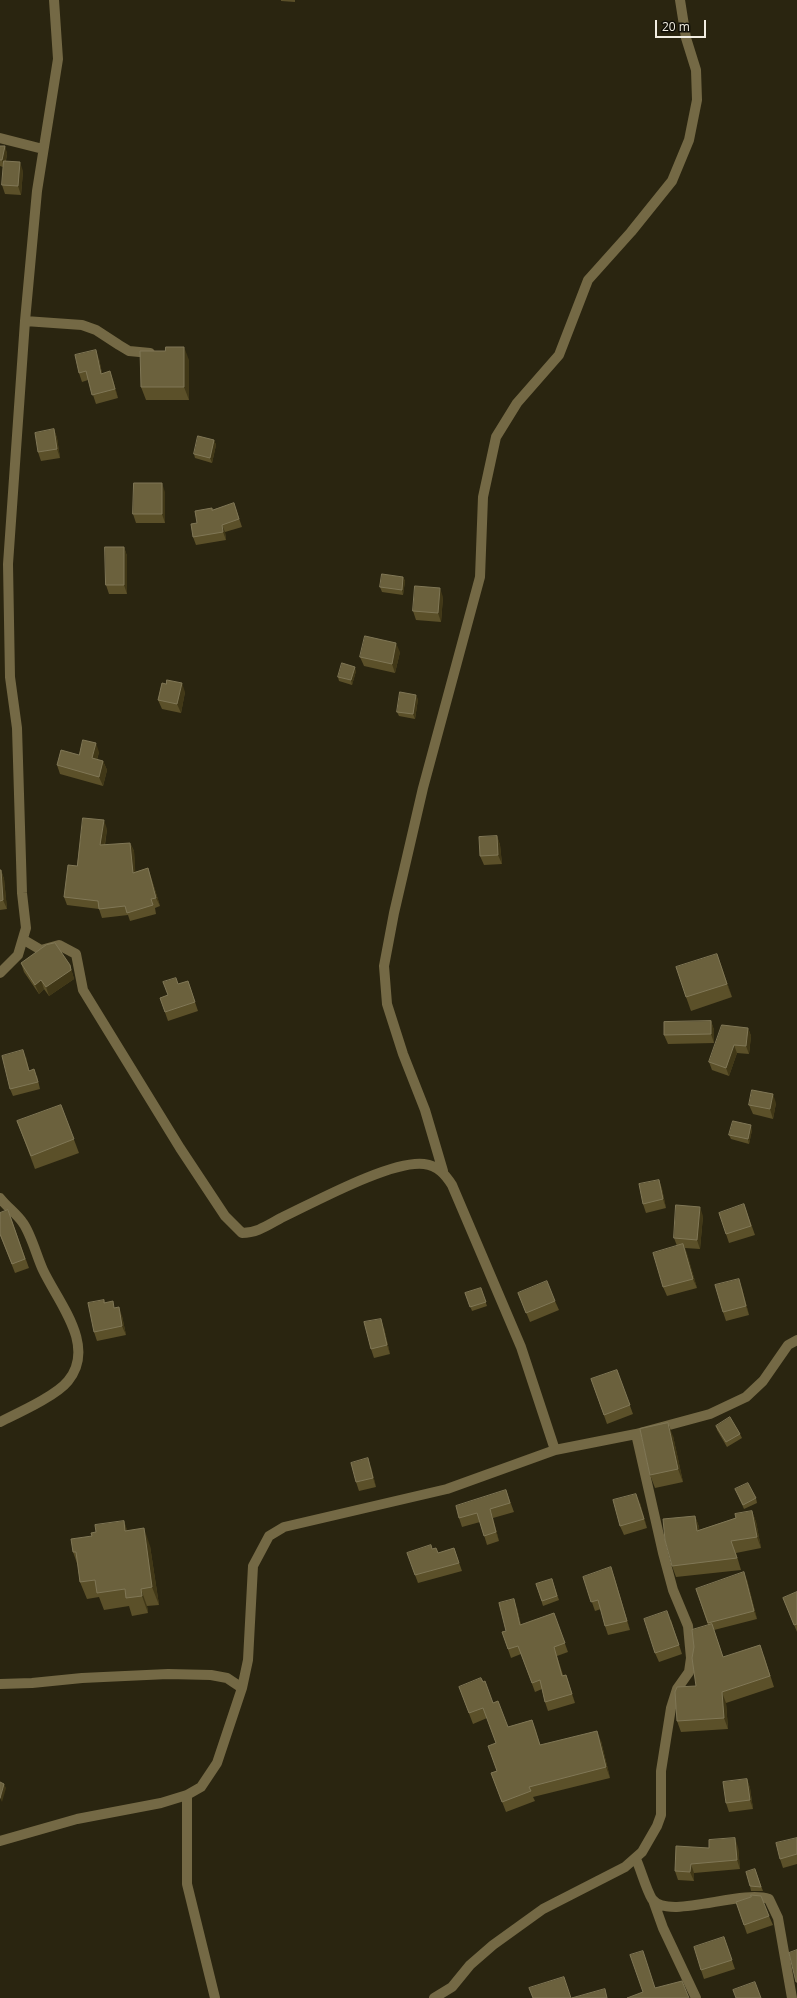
<!DOCTYPE html>
<html>
<head>
<meta charset="utf-8">
<style>
	body { margin:0 }
	#map { position:relative; width:797px; height:1998px; overflow:hidden; background:#2a2510; font-family:"Open Sans",sans-serif }
	canvas { display:block }
	.scale { position:absolute; left:655px; top:20px; width:51px; height:18px; box-sizing:border-box; border:2px solid #f1ede1; border-top:0; padding-left:5px; font-size:12px; line-height:14px; white-space:nowrap; color:#f1ede1; -webkit-text-stroke:3px #100e06; paint-order:stroke }
</style>
</head>
<body>
<div id="map">
<canvas width="797" height="1998"></canvas>
<div class="scale">20 m</div>
</div>
<script>
const c = document.querySelector('canvas').getContext('2d');
c.lineJoin = 'round';
function strokePath(path, color, width, dash) { c.strokeStyle = color; c.lineWidth = width; c.lineCap = dash ? 'butt' : 'round'; c.setLineDash(dash || []); c.stroke(path); }
function paint(path, color) { c.fillStyle = color; c.fill(path, 'evenodd'); }
strokePath(new Path2D(`
	M0,138L43,149
	M25,321L82,325L96,330L119,345L129,351L150,353
	M24,940L41,950L59,945L76,954L83,990L180,1148L225,1216L242,1233C257,1233 268,1225 281,1218C313,1203 391,1160 424,1164C438,1166 445,1174 452,1185L521,1347L555,1450
	M0,973L18,955L26,928L22,893L17,728L10,677L8,564L25,321L37,191L58,59L54,0
	M443,1171L425,1110L403,1054L387,1004L384,966L394,913L423,788L480,577L483,497L496,437L517,403L559,355L588,280L631,232L672,181L689,140L697,100L696,70L686,38L680,0
	M0,1198C7,1207 17,1214 23,1223C31,1234 37,1257 43,1270C58,1302 97,1346 68,1381C56,1396 18,1413 0,1422
	M0,1684L32,1683L82,1678L168,1674L211,1675L227,1678L242,1688
	M187,1795V1884L215,1998
	M0,1841L77,1819L161,1803L187,1795L201,1787L217,1763L242,1688L248,1660L253,1566L269,1536L284,1527L447,1489L555,1450L636,1434L710,1414L746,1397L763,1381L788,1345L797,1340
	M636,1859C641,1870 646,1889 652,1899C668,1921 741,1889 769,1899L778,1918L792,1998
	M653,1900L663,1928L696,1998
	M434,1998L452,1987L470,1965L493,1945L543,1909L625,1867L642,1852L657,1826L661,1815V1771L671,1708L677,1689L689,1672L691,1658L688,1626L673,1590L663,1553L636,1434`), '#746945', 10);
paint(new Path2D(`
	M281,0H295V2L281,1Z
	M0,146H5L7,154L6,161L23,171L21,195L5,194L2,185L3,167L0,166Z
	M99,359L102,373L113,380L118,398L96,404L88,380L82,382L79,373Z
	M189,360V400H146L141,387Z
	M54,429L57,438L60,458L41,461L38,452Z
	M214,440L216,445L212,463L195,458L194,454Z
	M165,492V523H136L133,514Z
	M234,503L242,527L225,532L226,540L196,545L193,537L197,523L212,508L213,510Z
	M124,547L127,556V594H109L106,585Z
	M403,577L405,581L403,595L382,592L380,587Z
	M443,597L441,622L416,620L413,611Z
	M400,652L395,673L364,666L360,657Z
	M356,671L352,685L339,681L338,677Z
	M166,684L185,692L181,713L162,709L158,700Z
	M418,699L415,719L399,716L397,712Z
	M99,752L97,760L103,761L107,770L103,786L60,774L57,765L79,755Z
	M107,829L105,845L130,843L134,851L135,872L148,868L151,877L160,906L155,908L156,914L130,921L128,915L102,918L99,909L67,905L64,897L77,866Z
	M497,836L500,845L502,864L484,865L480,856Z
	M0,870H1L4,879L7,909L0,910Z
	M717,954L732,997L691,1011L686,997Z
	M21,963L70,965L74,979L49,996L44,989L39,994L24,972Z
	M188,981L198,1011L168,1021L160,998L168,995L179,984Z
	M711,1021L714,1030V1043L668,1044L664,1035Z
	M748,1028L751,1036L749,1054L737,1053L729,1076L712,1070L709,1062Z
	M26,1057L29,1070L37,1076L40,1089L13,1096L10,1089Z
	M776,1103L773,1119L753,1114L749,1105Z
	M61,1105L79,1153L35,1169L17,1121Z
	M752,1130L749,1144L731,1139L729,1135Z
	M659,1180L662,1189L666,1208L646,1213L643,1204Z
	M744,1204L755,1235L729,1243L726,1234Z
	M8,1210L29,1268L15,1273L0,1235V1213Z
	M703,1216L700,1249L685,1248L697,1288L667,1296L663,1287L677,1246L674,1238Z
	M481,1288L487,1306L472,1311L465,1293Z
	M742,1288L749,1315L726,1321L723,1312Z
	M518,1293L555,1301L559,1310L530,1322Z
	M104,1300L105,1303L115,1308L122,1316L126,1335L97,1341L94,1332Z
	M384,1328L390,1354L374,1358L371,1349Z
	M617,1370L633,1414L607,1424L591,1379Z
	M716,1426L740,1434L742,1438L727,1447L717,1430Z
	M673,1436L683,1482L655,1488L650,1475Z
	M371,1467L376,1487L359,1491L356,1482Z
	M735,1489L756,1498L757,1503L744,1509Z
	M506,1490L514,1512L493,1518L499,1541L487,1545L480,1522L462,1527L459,1518Z
	M640,1503L647,1528L624,1535L620,1526Z
	M752,1511L756,1522L761,1548L736,1553L741,1570L676,1577L672,1566L695,1516L699,1527V1530L736,1518Z
	M124,1521L127,1531L150,1546L159,1605L147,1606L148,1613L132,1616L129,1606L104,1610L99,1597L87,1599L80,1582L78,1566L73,1552L96,1532Z
	M454,1548L462,1571L418,1583L415,1575L433,1549L438,1553Z
	M614,1576L630,1630L608,1635L605,1626L601,1609L595,1611L583,1577Z
	M552,1579L559,1600L543,1606L536,1584Z
	M747,1580L757,1619L714,1630L723,1657L764,1656L774,1687L726,1703L728,1729L681,1732L677,1721L696,1686L708,1625L696,1589Z
	M797,1592V1632L783,1598Z
	M517,1608L521,1625L554,1613L568,1652L557,1656L563,1675H566L575,1703L548,1711L545,1702L542,1689L535,1692L521,1654L511,1658L502,1632L506,1631Z
	M671,1620L682,1654L659,1662L655,1653Z
	M483,1682L493,1703L508,1727L532,1720L540,1745L601,1741L610,1778L533,1797L535,1801L506,1812L491,1773L497,1771L496,1743L487,1718L473,1724L459,1687Z
	M747,1779L750,1788L753,1809L729,1812L726,1803Z
	M797,1838V1864L783,1868L780,1859Z
	M738,1847L740,1869L694,1873V1881L678,1880L675,1871L709,1848Z
	M755,1869L763,1891H751L750,1886Z
	M736,1902L769,1916L773,1925L747,1934Z
	M724,1937L735,1969L704,1979L701,1970Z`), '#5b5029');
paint(new Path2D(`
	M5,146L7,154L4,167L2,160Z
	M20,162L23,171L21,195L18,186Z
	M184,347L189,360V400L184,387Z
	M96,350L99,359L104,383L101,374Z
	M110,371L113,380L118,398L115,389Z
	M54,429L57,438L60,458L57,449Z
	M214,440L216,445L212,463L210,458Z
	M162,483L165,492V523L162,514Z
	M222,525L225,532L226,540L223,532Z
	M124,547L127,556V594L124,585Z
	M403,577L405,581L403,595L402,590Z
	M440,588L443,597L441,622L438,613Z
	M396,643L400,652L395,673L392,664Z
	M355,667L356,671L352,685L351,680Z
	M182,683L185,692L181,713L177,704Z
	M416,695L418,699L415,719L413,714Z
	M96,743L99,752L95,767L92,758Z
	M103,761L107,770L103,786L99,777Z
	M104,820L107,829L103,854L100,845Z
	M497,836L500,845L502,864L498,855Z
	M130,843L134,851L136,881L133,873Z
	M148,868L151,877L160,906L156,898Z
	M1,870L4,879L7,909L3,900Z
	M717,954L722,967L732,997L727,984Z
	M70,965L74,979L49,996L46,987Z
	M41,980L44,989L39,994L35,985Z
	M711,1021L714,1030V1043L711,1034Z
	M748,1028L751,1036L749,1054L746,1046Z
	M734,1045L737,1053L729,1076L726,1068Z
	M23,1050L26,1057L31,1078Z
	M773,1094L776,1103L773,1119L770,1109Z
	M751,1125L752,1130L749,1144L748,1139Z
	M659,1180L662,1189L666,1208L663,1199Z
	M700,1207L703,1216L700,1249L697,1240Z
	M683,1244L687,1253L697,1288L693,1279Z
	M739,1279L742,1288L749,1315L746,1306Z
	M119,1307L122,1316L126,1335L122,1326Z
	M381,1319L384,1328L390,1354L387,1345Z
	M668,1423L673,1436L683,1482L678,1469Z
	M368,1458L371,1467L376,1487L373,1478Z
	M636,1494L640,1503L647,1528L644,1519Z
	M490,1509L493,1518L499,1541L496,1532Z
	M752,1511L756,1522L761,1548L757,1537Z
	M695,1516L699,1527L701,1543L697,1531Z
	M124,1521L130,1538L125,1531Z
	M144,1528L150,1546L159,1605L152,1587Z
	M611,1567L614,1576L630,1630L627,1621Z
	M744,1572L747,1580L757,1619L754,1611Z
	M141,1589L147,1606L148,1613L142,1596Z
	M514,1599L517,1608L523,1634L520,1625Z
	M566,1675L569,1683L575,1703L572,1694Z
	M722,1692L726,1703L728,1729L724,1718Z
	M532,1720L536,1730L543,1756L540,1745Z
	M597,1731L601,1741L610,1778L606,1767Z
	M747,1779L750,1788L753,1809L750,1800Z
	M4,1784L6,1788L2,1802L0,1798Z
	M735,1838L738,1847L740,1869L737,1860Z
	M691,1864L694,1873V1881L690,1872Z`), '#413817');
const building = new Path2D(`
	M0,146H5L2,160H0Z
	M4,161L20,162L18,186L2,185Z
	M166,347H184V387H141L140,351H165Z
	M96,350L101,374L110,371L115,389L92,395L86,371L79,373L75,355Z
	M54,429L57,449L38,452L35,433Z
	M198,436L214,440L210,458L194,454Z
	M134,483H162V514H133Z
	M234,503L239,519L222,525L223,532L193,537L191,524L197,523L195,511L212,508V510Z
	M105,547H124V585H106Z
	M382,574L403,577L402,590L380,587Z
	M415,586L440,588L438,613L413,611Z
	M365,636L396,643L392,664L360,657Z
	M342,663L355,667L351,680L338,677Z
	M167,680L182,683L177,704L158,700L162,683L166,684Z
	M400,692L416,695L413,714L397,712Z
	M83,740L96,743L92,758L103,761L99,777L57,765L61,750L79,755Z
	M83,818L104,820L100,845L130,843L133,873L148,868L156,898L151,899L153,905L127,913L125,906L99,909L98,901L64,897L68,865L77,866Z
	M497,836L498,855L480,856L479,837Z
	M0,870H1L3,900L0,901Z
	M55,943L70,965L71,970L46,987L41,980L35,985L21,963L46,945Z
	M717,954L727,984L686,997L676,967Z
	M176,978L178,984L188,981L195,1002L165,1012L160,998L168,995L163,982Z
	M711,1021V1034L664,1035V1022Z
	M722,1025L748,1028L746,1046L734,1045L726,1068L709,1062Z
	M23,1050L29,1071L34,1069L38,1082L10,1089L2,1056Z
	M752,1090L773,1094L770,1109L749,1105Z
	M61,1105L74,1139L31,1156L17,1121Z
	M733,1121L751,1125L748,1139L729,1135Z
	M659,1180L663,1199L643,1204L639,1184Z
	M744,1204L751,1226L726,1234L719,1213Z
	M676,1205L700,1207L697,1240L674,1238Z
	M8,1210L25,1259L12,1264L0,1234V1213Z
	M683,1244L693,1279L663,1287L653,1253Z
	M739,1279L746,1306L723,1312L715,1285Z
	M547,1281L555,1301L526,1313L518,1293Z
	M481,1288L486,1302L470,1307L465,1293Z
	M104,1300V1303L113,1301L114,1308L119,1307L122,1326L94,1332L88,1303Z
	M381,1319L387,1345L371,1349L364,1322Z
	M617,1370L630,1405L604,1415L591,1379Z
	M730,1417L740,1434L726,1442L716,1426Z
	M668,1423L678,1469L650,1475L640,1429Z
	M368,1458L373,1478L356,1482L351,1463Z
	M748,1483L756,1498L743,1505L735,1489Z
	M506,1490L510,1503L490,1509L496,1532L484,1536L477,1513L459,1518L456,1506Z
	M636,1494L644,1519L620,1526L613,1500Z
	M752,1511L757,1537L731,1541L737,1558L672,1566L665,1540L663,1519L695,1516L697,1531L736,1518L735,1514Z
	M124,1521L125,1531L144,1528L152,1587L141,1589L142,1596L126,1598L125,1589L97,1593L95,1580L80,1582L76,1552H73L71,1539L92,1536L91,1533L96,1532L95,1525Z
	M431,1545L432,1549L436,1548L438,1553L454,1548L459,1563L415,1575L407,1553Z
	M611,1567L627,1621L605,1626L598,1600L591,1602L583,1577Z
	M744,1572L754,1611L708,1623L696,1589Z
	M552,1579L557,1596L542,1601L536,1584Z
	M797,1592V1624L794,1625L783,1598Z
	M514,1599L520,1625L554,1613L565,1643L554,1647L562,1676L566,1675L572,1694L545,1702L540,1680L532,1683L518,1646L508,1649L502,1632L506,1631L499,1603Z
	M667,1611L679,1645L655,1653L644,1619Z
	M712,1624L723,1657L760,1645L770,1676L722,1692L724,1718L677,1721L675,1692L677,1687L696,1686L692,1658L694,1647L692,1630Z
	M481,1678L483,1682L485,1681L493,1703L498,1701L508,1727L532,1720L540,1745L597,1731L606,1767L529,1787L531,1791L502,1802L491,1773L497,1771L488,1746L496,1743L483,1708L469,1713L459,1687Z
	M747,1779L750,1800L726,1803L723,1782Z
	M0,1782L4,1784L0,1798Z
	M735,1838L737,1860L691,1864L690,1872L675,1871L676,1846L709,1848V1840Z
	M797,1838V1854L780,1859L776,1843Z
	M755,1869L761,1887L750,1886L746,1872Z
	M751,1895L761,1896L769,1916L744,1925L736,1902L751,1897Z
	M724,1937L732,1960L701,1970L694,1947Z
	M797,1950V1982H796L789,1953Z
	M643,1951L655,1988L682,1981L689,1998H627L643,1992L630,1955Z
	M564,1977L571,1998H533L529,1988Z
	M755,1982L761,1998H736L733,1990Z
	M605,1989L607,1998H572Z`);
paint(building, '#6b613d');
strokePath(building, '#807756', 1);
</script>
</body>
</html>
